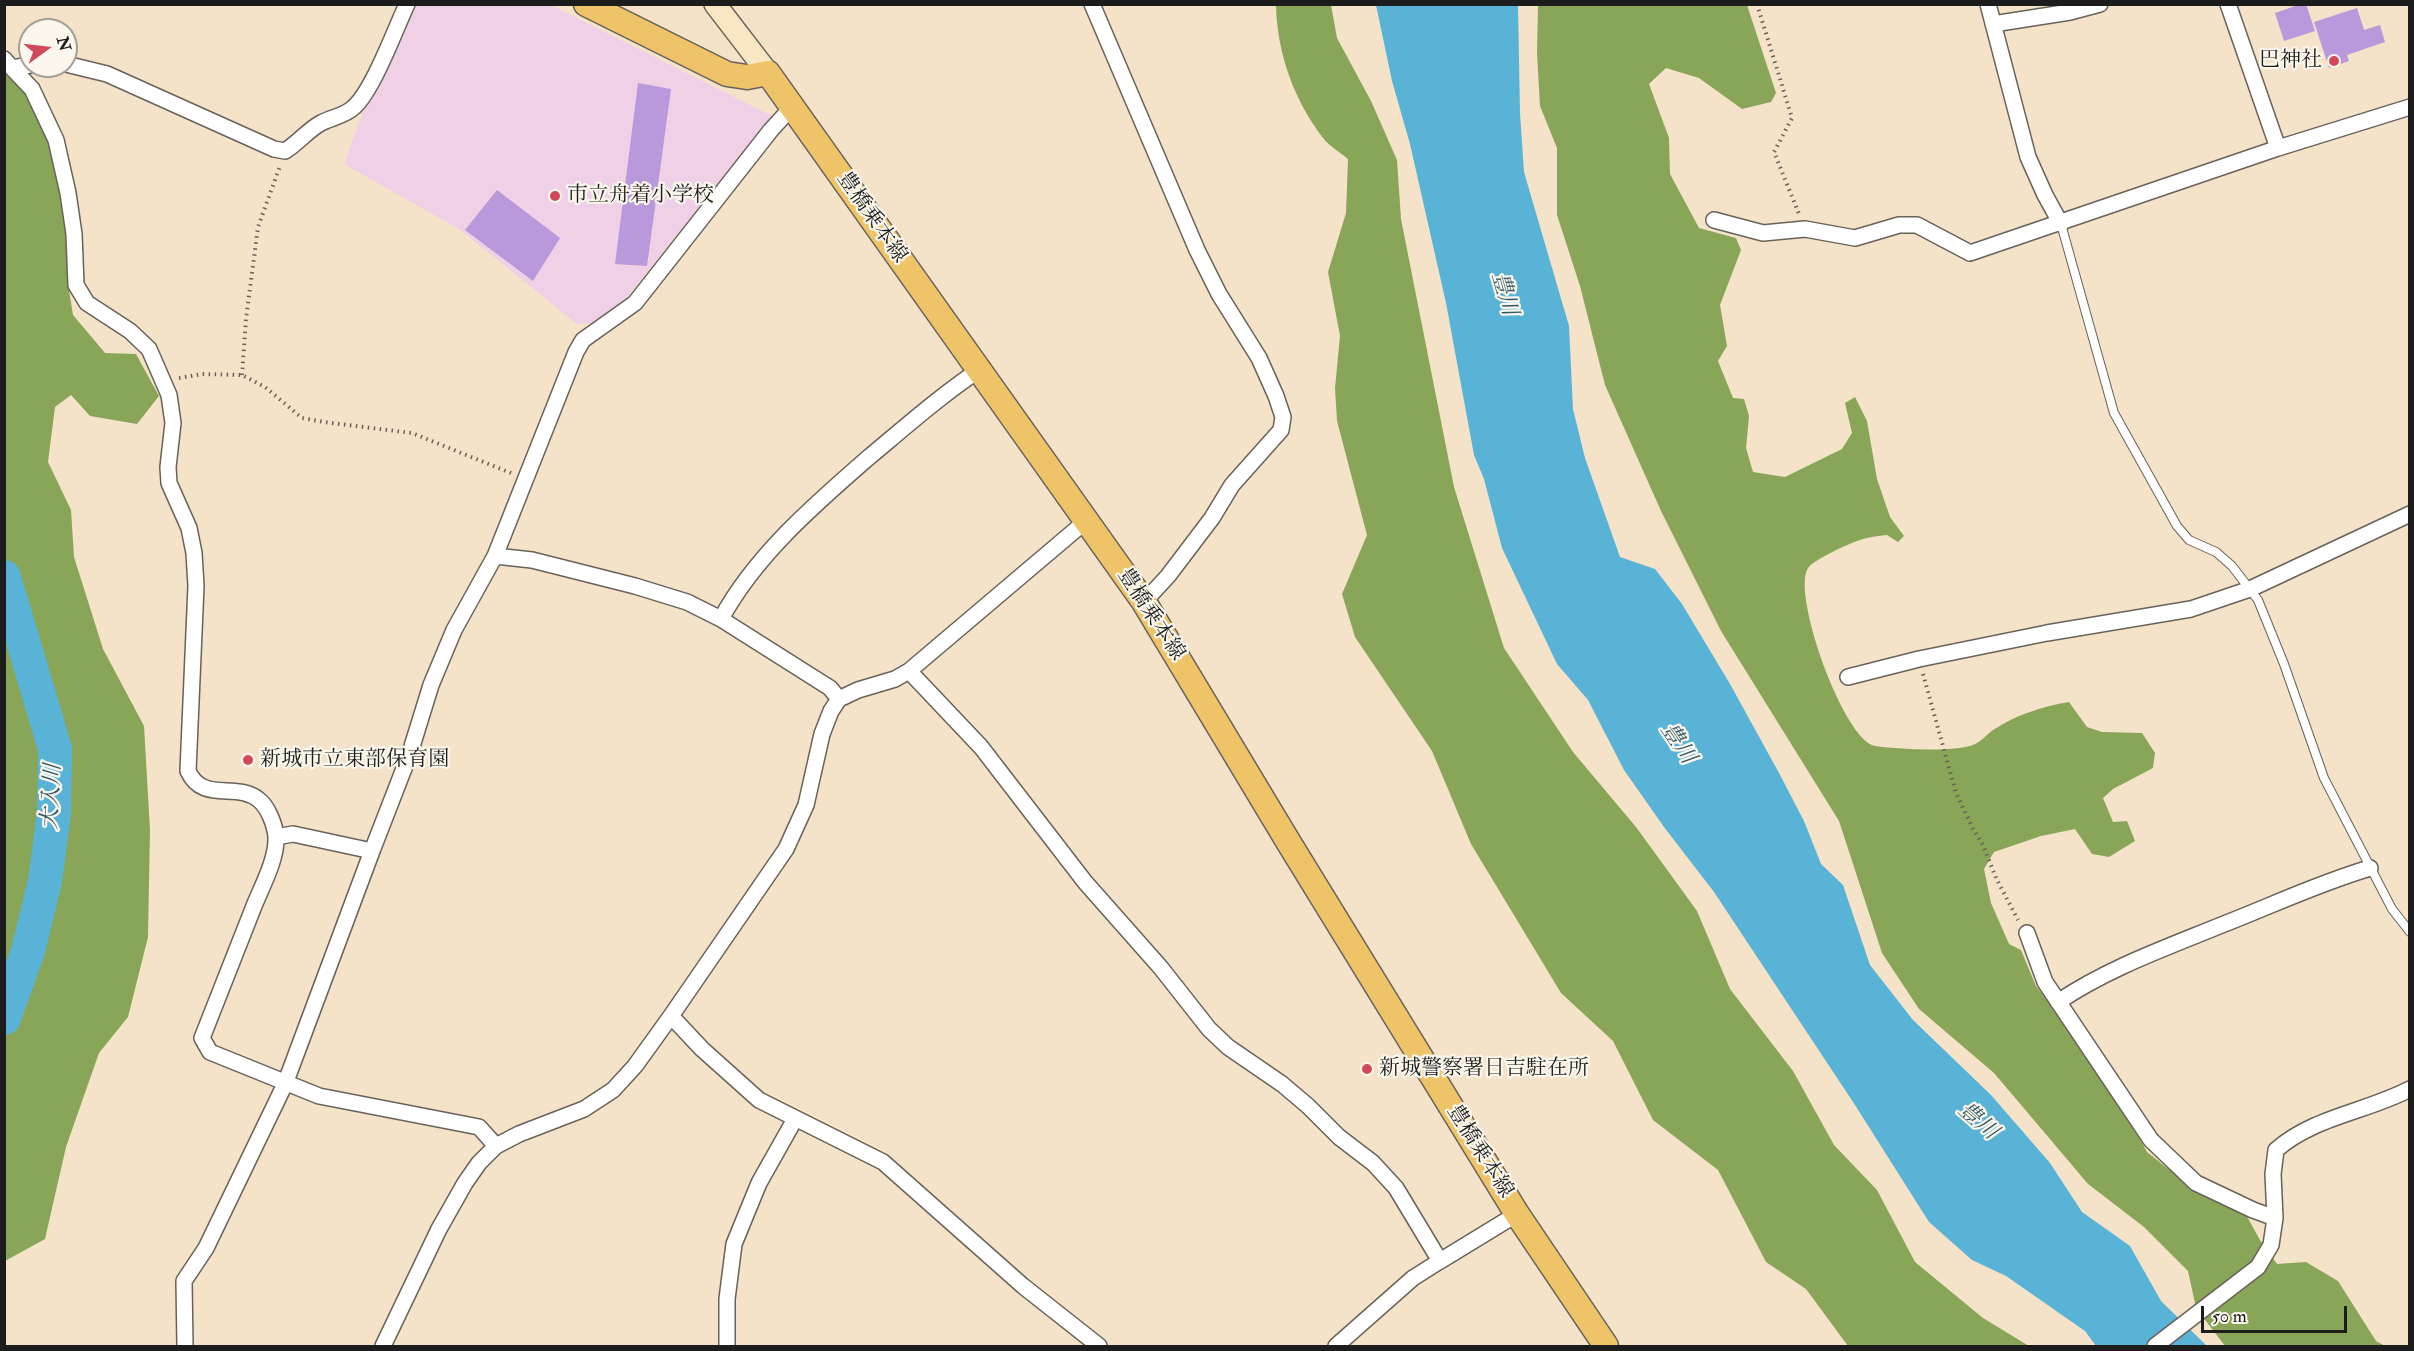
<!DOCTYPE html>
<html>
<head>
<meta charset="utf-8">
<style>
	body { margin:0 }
	#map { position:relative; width:2414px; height:1351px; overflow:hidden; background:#f4e3c9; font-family:"IM FELL Double Pica",serif }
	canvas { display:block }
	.frame { position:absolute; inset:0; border:6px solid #1c1c1c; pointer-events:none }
	.north { position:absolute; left:18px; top:18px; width:60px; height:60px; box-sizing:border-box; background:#fbf7ec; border:2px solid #a29f99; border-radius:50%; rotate:75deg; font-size:16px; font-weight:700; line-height:24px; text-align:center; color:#1c1c1c }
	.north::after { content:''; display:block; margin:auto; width:21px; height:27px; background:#d1495b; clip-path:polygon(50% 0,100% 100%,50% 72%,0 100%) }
	.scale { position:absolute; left:2201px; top:1306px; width:146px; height:27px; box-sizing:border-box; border:3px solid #1c1c1c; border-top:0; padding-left:8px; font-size:18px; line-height:21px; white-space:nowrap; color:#1c1c1c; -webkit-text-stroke:4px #fbf7ec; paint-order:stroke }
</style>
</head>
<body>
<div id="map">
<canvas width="2414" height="1351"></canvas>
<div class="frame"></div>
<div class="north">N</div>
<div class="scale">50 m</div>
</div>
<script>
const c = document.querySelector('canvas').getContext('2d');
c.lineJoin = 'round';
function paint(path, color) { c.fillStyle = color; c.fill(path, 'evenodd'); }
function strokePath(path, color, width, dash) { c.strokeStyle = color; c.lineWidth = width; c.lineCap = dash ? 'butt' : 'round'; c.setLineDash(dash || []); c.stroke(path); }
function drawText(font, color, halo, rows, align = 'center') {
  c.font = font + ' "IM FELL Double Pica","Noto Serif JP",serif'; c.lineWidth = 4.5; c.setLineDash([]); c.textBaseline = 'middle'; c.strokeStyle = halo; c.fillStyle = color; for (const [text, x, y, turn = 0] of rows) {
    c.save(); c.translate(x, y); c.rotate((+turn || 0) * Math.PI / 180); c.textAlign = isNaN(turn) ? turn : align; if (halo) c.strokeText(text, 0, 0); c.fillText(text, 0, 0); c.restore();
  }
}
paint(new Path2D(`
	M415,5H551L772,116L627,297L593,323L577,324L459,229L344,164L365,106Z`), '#efd0e7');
paint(new Path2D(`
	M1276,5H1331L1337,38L1371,101L1397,160L1401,219L1454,487L1504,648L1573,752L1636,827L1697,911L1730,989L1793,1071L1834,1145L1877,1190L1915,1262L1983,1318L2029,1346H1848L1806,1289L1766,1262L1718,1170L1653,1120L1613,1041L1561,993L1471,844L1432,751L1355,637L1342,594L1367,535L1337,421L1335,388L1340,336L1328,272L1346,213L1348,159C1340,152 1329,146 1323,138C1294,100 1277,53 1276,5Z
	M1538,5H1747L1776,93L1771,102L1742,109L1699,78L1666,68L1649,84L1669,138L1670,174L1699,228L1736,238L1741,250L1720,305L1727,346L1718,361L1733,398L1744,399L1749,416L1746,448L1753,472L1785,477L1842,449L1852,433L1845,403L1855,397L1867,421L1877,479L1890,517L1904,536L1898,542L1887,535C1878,536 1868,537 1860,540C1850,543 1813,560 1808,568C1791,594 1844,741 1875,746C1895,749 1958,753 1975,744C1982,741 1987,734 1993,730C2016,715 2043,706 2069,702L2087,727L2102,732L2142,733L2155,753L2153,768L2113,789L2103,798L2113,822L2127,821L2135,841L2109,857L2092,854L2075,829L2041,836L1994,852L1984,869L1991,903L2009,944L2021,950L2036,986L2062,1018L2116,1096L2147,1152L2191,1187L2245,1213L2260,1240L2277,1264L2306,1262L2338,1281L2376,1341L2385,1346H2225L2196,1308L2188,1271L2144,1227L2088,1184L1994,1073L1919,1009L1882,953L1839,821L1721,631L1661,511L1605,385L1580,286L1557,215V148L1540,106L1537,53Z
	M4,55L19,70L46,133L71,231L68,284L73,315L105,353L136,354L159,396L137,424L90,416L71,395L55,407L48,462L71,510L74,557L103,649L144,726L150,830L148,937L128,1017L99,1053L66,1147L45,1239L5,1261Z`), '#88a558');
paint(new Path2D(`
	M1376,5H1518L1520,113L1524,172L1569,326L1573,409L1585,458L1620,557L1655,569L1682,604L1730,684L1779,773L1804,821L1821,864L1843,885L1870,965L1913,1020L1991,1095L2050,1163L2082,1212L2130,1246L2161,1301L2207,1346H2096L2085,1331L2006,1276L1972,1260L1929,1222L1855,1105L1714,892L1664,827L1624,770L1588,700L1557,664L1502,548L1484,479L1474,455L1446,303L1410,144L1392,81Z`), '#59b3d7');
strokePath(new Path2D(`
	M4,577L55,749L54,813L45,881L28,951L4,1018`), '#59b3d7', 34);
paint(new Path2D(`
	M2301,4H2306L2315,31L2284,41L2275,13Z
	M2357,8L2364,30L2380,25L2385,42L2347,55L2349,61L2329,68L2314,22Z
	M638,83L671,89L647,266L615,264Z
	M497,190L560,238L533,281L465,230Z`), '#ba98dc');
const lane = new Path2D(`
	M2061,224L2114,413L2177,526L2189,540L2216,552L2232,566L2258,600L2284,664L2324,778L2392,909L2410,932`);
const street = new Path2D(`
	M1092,4L1197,250L1219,294L1259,358L1276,396L1283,417L1281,430L1232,485L1212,518L1168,576L1144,602
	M1988,4L2028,157L2045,195L2061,224
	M2228,4L2278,148
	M1993,24L2070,12L2100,4
	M4,59L12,68L30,65
	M66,64L107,74L274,149L285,151C298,143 308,130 321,123C332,117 345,116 354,107C373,90 395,30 407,4
	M12,68L32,89L56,140L68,193L74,234L76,285L87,303L130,331L149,349L169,395L173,423L168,467L169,483L189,528L194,553L196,586L188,771C203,804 237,781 259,800C268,807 275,825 276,837C277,859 262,886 254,906C237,950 219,994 202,1038L210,1052L319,1096L479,1127L496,1146
	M1714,220L1763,233L1805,229L1855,238L1899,225H1917L1970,253L2278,148L2410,107
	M495,556L532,560L635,586L687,602L721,619L830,688L839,699
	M721,619C755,556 814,505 868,458C904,428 940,396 979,370
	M909,671L981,747L1085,882L1161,968L1209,1029L1228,1047L1282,1084L1308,1106L1339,1137L1373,1163L1396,1188L1440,1261L1517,1214
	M1848,677L1919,659L2047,633L2191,609L2250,589L2410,514
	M276,837L293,834L372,851L410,753L431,685L454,630L495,556L576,352L583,340L635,303L771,130L792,107
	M2027,933L2045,982L2151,1140L2196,1183L2253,1210L2275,1218
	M2058,1002C2108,968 2168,947 2224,924C2273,905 2319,883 2370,868
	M671,1016L702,1049L759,1100L883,1162L1023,1286L1099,1346
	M185,1346L184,1281L206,1248L285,1084L372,851
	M383,1346L439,1229L465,1183L479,1163L496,1146L519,1134L584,1109L613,1090L635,1066L671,1016L786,849L806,805L822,734L831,711L839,699L858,690L895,679L909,671L1086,521
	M727,1346V1299L734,1244L759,1183L795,1119
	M1336,1346L1413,1278L1440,1261
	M2155,1346L2258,1267L2271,1245L2275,1218L2273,1174L2276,1150C2313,1117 2366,1112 2410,1089`);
const secondary = new Path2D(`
	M715,4L768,73`);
const primary = new Path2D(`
	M586,4L727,74L747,77L768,73L1144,602L1289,843L1517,1214L1606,1346`);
strokePath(lane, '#686259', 10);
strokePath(street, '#686259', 18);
strokePath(secondary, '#686259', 24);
strokePath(primary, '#686259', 27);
strokePath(new Path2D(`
	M1757,4L1792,118L1774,152L1799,214
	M242,375L246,319L258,227L280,166
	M179,378L202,374L242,375L265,387L302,418L324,422L412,433L511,473
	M1923,674L1956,793L1973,829L1983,845L1996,878L2018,920`), '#686259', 4, [1.5, 4.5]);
strokePath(lane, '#fff', 8);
strokePath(street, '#fff', 15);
strokePath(secondary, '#f9e7c3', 21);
strokePath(primary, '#efc469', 24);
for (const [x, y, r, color] of [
	[2334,61,6,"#d1495b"],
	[555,196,6,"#d1495b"],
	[248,760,6,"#d1495b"],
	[1367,1069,6,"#d1495b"]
]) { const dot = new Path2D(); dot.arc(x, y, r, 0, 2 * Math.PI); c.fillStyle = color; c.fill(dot); strokePath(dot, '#fbf7ec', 2); }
drawText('21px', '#1c1c1c', '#fbf7ec', [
	["巴神社",2322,61,"right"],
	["市立舟着小学校",567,196],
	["新城市立東部保育園",260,760],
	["新城警察署日吉駐在所",1379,1069]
], 'left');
drawText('21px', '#1c1c1c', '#fbf7ec', [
	["豊橋乗本線",871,218,55],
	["豊橋乗本線",1150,615,57],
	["豊橋乗本線",1479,1152,58]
]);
drawText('italic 22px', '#345867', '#fbf7ec', [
	["豊川",1503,294,74],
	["豊川",1677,744,56],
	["大入川",53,797,-87],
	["豊川",1977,1122,41]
]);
</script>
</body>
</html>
